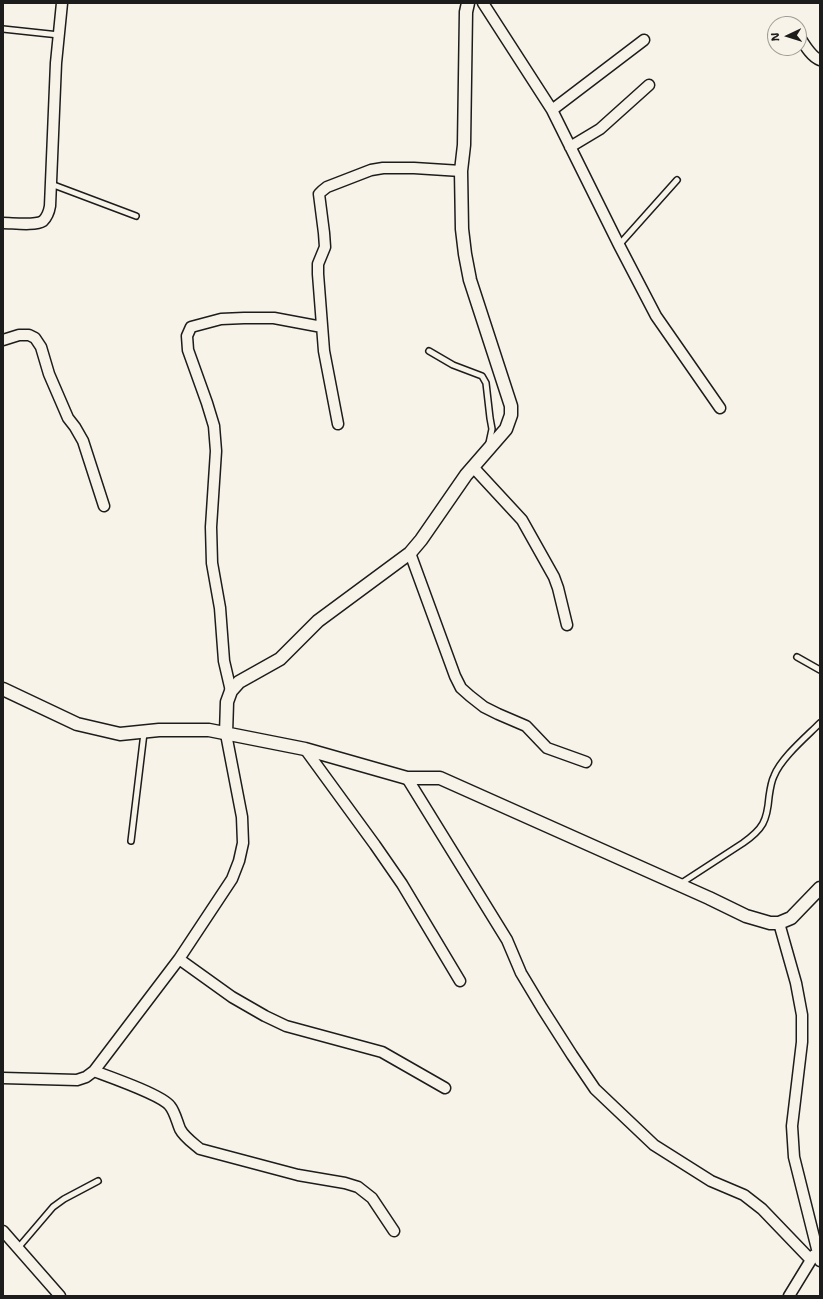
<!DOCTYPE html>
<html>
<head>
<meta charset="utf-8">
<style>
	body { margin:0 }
	#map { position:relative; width:823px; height:1299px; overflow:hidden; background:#f7f3e8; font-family:"Shantell Sans",sans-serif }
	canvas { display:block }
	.frame { position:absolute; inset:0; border:4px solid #1c1c1c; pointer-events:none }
	.north { position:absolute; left:767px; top:16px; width:40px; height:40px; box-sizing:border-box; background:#f7f3e8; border:1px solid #9f9d96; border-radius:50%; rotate:266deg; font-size:11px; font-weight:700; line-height:16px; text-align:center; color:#1c1c1c }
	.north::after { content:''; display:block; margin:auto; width:14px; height:18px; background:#1c1c1c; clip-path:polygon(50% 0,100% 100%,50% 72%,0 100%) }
</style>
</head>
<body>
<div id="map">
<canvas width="823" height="1299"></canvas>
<div class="frame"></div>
<div class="north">N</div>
</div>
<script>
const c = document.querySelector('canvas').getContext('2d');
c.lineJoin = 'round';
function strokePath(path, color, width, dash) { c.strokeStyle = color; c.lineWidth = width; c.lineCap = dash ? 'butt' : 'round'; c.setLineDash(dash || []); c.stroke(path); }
const service = new Path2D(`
	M3,29L59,35
	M51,184L136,216
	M619,245L677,180
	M429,351L453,365L482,376L486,383L490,418L492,429L489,443
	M797,657L820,670
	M131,841L144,733
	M680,884L743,843C763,829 767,821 769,797C770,790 771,782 774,776C781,758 806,737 820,723
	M18,1248L53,1207L64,1199L98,1181`);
const minor = new Path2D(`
	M483,3L552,110L619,245L656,316L720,408
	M799,36C804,44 811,57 820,60
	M552,110L644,40
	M570,147L600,129L649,85
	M3,223C13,223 35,226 43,221C47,217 49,212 50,206L56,63L62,3
	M3,340L19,335H29L35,338L41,347L49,374L68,418L75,427L83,441L104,506
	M338,424L324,351L318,274V264L325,247L324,233L319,194L322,191L327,187L371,170L383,168H414L461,171
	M473,467L522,520L554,577L558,588L567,625
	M410,553L455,676L461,688L470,696L484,707L498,714L526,726L547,748L586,762
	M231,691L224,661L220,608L212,563L211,527L216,451L214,426L207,403L188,350L187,336L191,327L221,319L244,318H274L322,327
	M305,749L375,845L402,884L460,981
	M407,778L507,940L521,973L542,1008L572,1055L595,1089L654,1145L711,1181L744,1195L762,1209L811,1260
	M779,923L796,983L802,1015V1042L792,1126L794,1157L820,1261
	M179,959L232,997L265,1016L286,1026L382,1052L445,1088
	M94,1071C110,1077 162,1095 170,1106C175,1112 177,1122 180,1129C184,1137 193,1143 200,1149L298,1175L345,1183L358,1187L372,1198L394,1231
	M3,1078L77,1080L86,1077L94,1071L179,959L232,879L239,861L243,843L242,817L226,734
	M3,1231L60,1296
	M789,1296L814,1255`);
const tertiary = new Path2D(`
	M3,689L77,724L120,734L159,730H209L305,749L407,778H440L709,898L746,916L770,923H779L791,918L820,888
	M226,734L227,702L231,691L239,682L280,659L318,621L410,553L421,540L466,475L506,429L511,415V406L470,280L465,254L462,229L461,171L464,145L466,12L468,3`);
strokePath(service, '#1c1c1c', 8);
strokePath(minor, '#1c1c1c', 13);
strokePath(tertiary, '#1c1c1c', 15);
strokePath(service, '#f7f3e8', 5);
strokePath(minor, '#f7f3e8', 10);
strokePath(tertiary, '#f7f3e8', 12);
</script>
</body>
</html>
